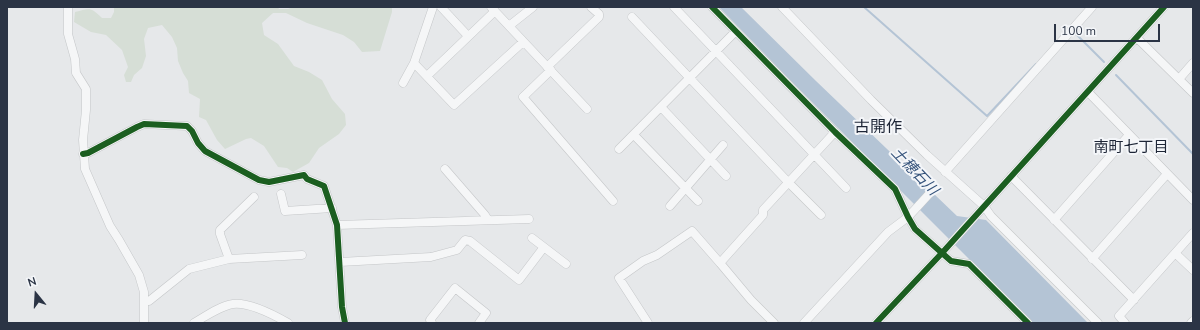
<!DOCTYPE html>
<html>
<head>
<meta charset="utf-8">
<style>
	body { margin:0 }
	#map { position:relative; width:1200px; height:330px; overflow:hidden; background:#e6e8ea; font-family:"Nunito Sans",sans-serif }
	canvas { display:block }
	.frame { position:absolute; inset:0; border:8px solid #2b3445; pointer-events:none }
	.north { position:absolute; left:16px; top:274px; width:40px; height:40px; -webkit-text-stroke:3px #f4f6f9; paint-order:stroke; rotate:342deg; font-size:11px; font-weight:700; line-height:16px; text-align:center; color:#2b3445 }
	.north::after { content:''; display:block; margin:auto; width:14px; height:18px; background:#2b3445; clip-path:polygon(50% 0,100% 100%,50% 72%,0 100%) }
	.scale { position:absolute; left:1054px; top:24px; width:106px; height:18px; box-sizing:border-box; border:2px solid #2b3445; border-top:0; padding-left:5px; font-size:12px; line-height:14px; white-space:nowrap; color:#2b3445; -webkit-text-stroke:3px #f4f6f9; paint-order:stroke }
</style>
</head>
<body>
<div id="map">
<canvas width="1200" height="330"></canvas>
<div class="frame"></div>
<div class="north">N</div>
<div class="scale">100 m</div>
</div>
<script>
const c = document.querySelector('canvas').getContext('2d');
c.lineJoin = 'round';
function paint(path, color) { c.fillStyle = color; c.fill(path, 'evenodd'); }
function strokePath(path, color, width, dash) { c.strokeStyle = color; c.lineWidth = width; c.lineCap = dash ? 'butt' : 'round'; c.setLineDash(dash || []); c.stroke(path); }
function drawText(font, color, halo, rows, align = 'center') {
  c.font = font + ' "Nunito Sans","Noto Sans JP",sans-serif'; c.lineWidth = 4; c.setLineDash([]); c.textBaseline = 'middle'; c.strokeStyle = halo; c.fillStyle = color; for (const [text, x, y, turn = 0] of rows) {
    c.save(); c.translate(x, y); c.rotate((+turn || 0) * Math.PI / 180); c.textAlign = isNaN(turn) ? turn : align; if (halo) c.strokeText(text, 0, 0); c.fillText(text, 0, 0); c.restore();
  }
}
paint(new Path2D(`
	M114,7H278L279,9H288L294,7H392V12L380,51L362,52L354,42L343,35L307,23L286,13H273L262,23L264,35L278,44L294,66L309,72L322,80L332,99L345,114L346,125L339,134L319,148L309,163L293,172L287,168L278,167L264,146L251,138L246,139L225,149L217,140L206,120L199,117L200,99L189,93L188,81L183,73L178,61L177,48L172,37L162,25L148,28L144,39L146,56L142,68L134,75L131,82H126L124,75L128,67L122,50L106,35L91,32L74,22L75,12C90,8 91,7 102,18H111L114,12Z`), '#d6ded6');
paint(new Path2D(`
	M719,7H741L816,81L957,216L986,220L1088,323H1033L789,79Z`), '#b4c4d5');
strokePath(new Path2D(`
	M864,7L987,116L1036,64
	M1073,31L1104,62
	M1116,75L1193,154`), '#b4c4d5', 2);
const minor = new Path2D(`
	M68,7V34L75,59L76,73L86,89V110L83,140L85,169L110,226L119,240L139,275L144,292V323
	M441,7L468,36
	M491,7L587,109
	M674,7L846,188
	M712,7L835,132L895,189L908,217L915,229L951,261L969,264L1028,323
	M782,7L871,100L927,155L984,206L991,216L1098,323
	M632,17L788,182L821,215
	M509,26L533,7
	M1137,38L1193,93
	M414,63L454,105L523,42
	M547,67L599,17V14L591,7
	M551,70L523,97L613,201
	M427,76L495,11
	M1179,79L1193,63
	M403,83L414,63L433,7
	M1088,92L1193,200
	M661,107L726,176
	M634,135L698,201
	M619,149L735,32
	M83,154L88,153L137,127L144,124L187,126L192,131L198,143L205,151L259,180L269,182L304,175L307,179L324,186L337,225L342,307L345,323
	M445,169L485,215L488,220
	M945,172L1092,7
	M1011,176L1134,300
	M281,194L285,211L332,208
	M670,206L723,145
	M1054,220L1129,135
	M337,225L529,219
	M532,238L566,264
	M1175,253L1193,270
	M229,259L220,234V230L254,197
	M1092,259L1167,174
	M340,262L431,257L457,250L465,240L470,241L519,280L544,247
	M144,301H149L189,269L229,259L302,255
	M194,323C206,316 220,306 233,304C250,302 274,315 288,323
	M432,323L430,320L455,288L486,313L479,323
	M648,323L619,278L643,261L657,255L692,231L720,263
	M774,323L751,300L720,263L763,215V210L835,132
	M804,323L888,232L908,217L930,193
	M876,323L942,253L1164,7
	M1125,323L1119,316L1193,233
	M1191,323L1193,321`);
strokePath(minor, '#c4c6c8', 9);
strokePath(minor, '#f5f6f7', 8);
strokePath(new Path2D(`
	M712,7L835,132L895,189L908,217L915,229L951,261L969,264L1028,323
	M83,154L88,153L137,127L144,124L187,126L192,131L198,143L205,151L259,180L269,182L304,175L307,179L324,186L337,225L342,307L345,323
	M876,323L942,253L1164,7`), '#1b5e20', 6);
drawText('15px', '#1d2536', '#f4f6f9', [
	["南町七丁目",1131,148]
]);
drawText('italic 15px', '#34527a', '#f4f6f9', [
	["土穂石川",914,172,46]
]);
drawText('16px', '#1d2536', '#f4f6f9', [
	["古開作",878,128]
]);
</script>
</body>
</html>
